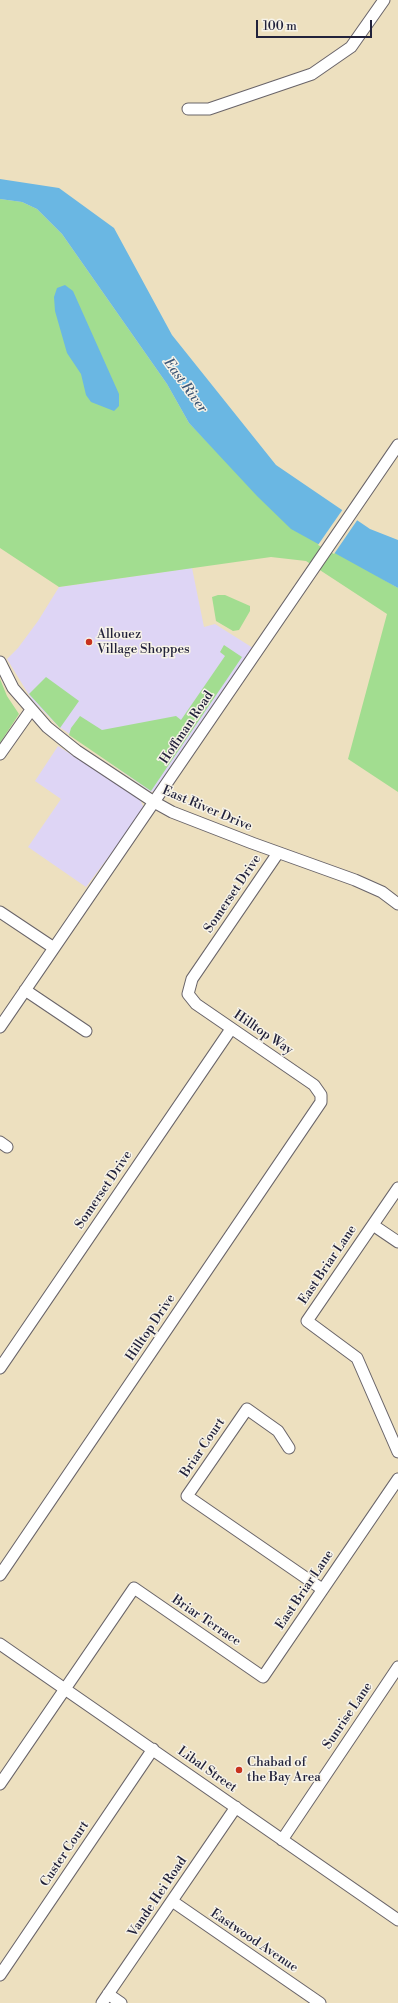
<!DOCTYPE html>
<html>
<head>
<meta charset="utf-8">
<style>
	body { margin:0 }
	#map { position:relative; width:398px; height:2003px; overflow:hidden; background:#ede0bf; font-family:"Libre Bodoni",serif }
	canvas { display:block }
	.scale { position:absolute; left:256px; top:20px; width:116px; height:18px; box-sizing:border-box; border:2px solid #22223b; border-top:0; padding-left:5px; font-size:12px; line-height:14px; white-space:nowrap; color:#22223b; -webkit-text-stroke:3px #f7f3e8; paint-order:stroke }
</style>
</head>
<body>
<div id="map">
<canvas width="398" height="2003"></canvas>
<div class="scale">100 m</div>
</div>
<script>
const c = document.querySelector('canvas').getContext('2d');
c.lineJoin = 'round';
function paint(path, color) { c.fillStyle = color; c.fill(path, 'evenodd'); }
function strokePath(path, color, width, dash) { c.strokeStyle = color; c.lineWidth = width; c.lineCap = dash ? 'butt' : 'round'; c.setLineDash(dash || []); c.stroke(path); }
function drawText(font, color, halo, rows, align = 'center') {
  c.font = font + ' "Libre Bodoni",serif'; c.lineWidth = 3; c.setLineDash([]); c.textBaseline = 'middle'; c.strokeStyle = halo; c.fillStyle = color; for (const [text, x, y, turn = 0] of rows) {
    c.save(); c.translate(x, y); c.rotate((+turn || 0) * Math.PI / 180); c.textAlign = isNaN(turn) ? turn : align; if (halo) c.strokeText(text, 0, 0); c.fillText(text, 0, 0); c.restore();
  }
}
paint(new Path2D(`
	M192,568L204,627L215,624L253,648L157,790L151,792L58,726L32,700L7,659L18,648L38,621L59,587Z
	M58,746L140,799L143,806V811L86,887L28,847L61,799L35,781Z`), '#ded5f5');
paint(new Path2D(`
	M0,199L22,202L37,209L62,234L167,384L189,423L215,450L340,554L398,588V792L348,759L387,614L306,561L271,557L59,587L0,548Z
	M218,595H225L250,606V611L239,630L233,631L216,621L212,597Z
	M224,645L242,657L151,791L69,735L71,728L80,716L102,730L176,716L181,720L225,656L220,652Z
	M46,677L79,701L60,728L29,694Z
	M0,679L7,696L19,714L0,743Z`), '#a2dd90');
paint(new Path2D(`
	M0,179L59,188L114,228L172,335L276,465L370,529L398,540V588L291,529L257,496L189,423L167,384L62,234L37,209L22,202L0,199Z
	M65,285L73,291L119,394V406L114,411L91,402L86,395L81,374L67,353L55,311L54,297L57,288Z`), '#6ab7e3');
paint(new Path2D(`
	M343,509L358,519L334,554L318,545Z`), '#ede0bf');
const minor = new Path2D(`
	M188,109H209L312,74L351,47L384,0
	M0,662L13,688L47,727L77,751L154,802L172,812L252,843L355,880L382,892L398,904
	M0,754L31,710
	M0,912L54,948
	M25,990L86,1031
	M0,1027L398,445
	M0,1142L7,1147
	M398,1188L307,1321L357,1358L398,1452
	M373,1225L398,1242
	M0,1368L231,1029
	M289,1448L278,1431L247,1409L187,1496L322,1589
	M0,1575L321,1102V1095L314,1085L196,1004L188,994L192,979L278,853
	M0,1644L398,1920
	M0,1784L134,1588L263,1677L398,1479
	M282,1840L398,1667
	M172,1901L320,2003
	M0,1975L153,1749
	M108,1994L121,2003
	M102,2003L236,1807`);
strokePath(minor, '#696469', 13);
strokePath(minor, '#fff', 11);
for (const [x, y, r, color] of [
	[89,642,4,"#c8321e"],
	[239,1770,4,"#c8321e"]
]) { const dot = new Path2D(); dot.arc(x, y, r, 0, 2 * Math.PI); c.fillStyle = color; c.fill(dot); strokePath(dot, '#f7f3e8', 1.5); }
drawText('13px', '#22223b', '#f7f3e8', [
	["Allouez",97,635],
	["Village Shoppes",97,650],
	["Chabad of",247,1763],
	["the Bay Area",247,1778]
], 'left');
drawText('13px', '#22223b', '#f7f3e8', [
	["Hoffman Road",187,728,-56],
	["East River Drive",207,809,23],
	["Somerset Drive",233,894,-56],
	["Hilltop Way",263,1033,34],
	["Somerset Drive",104,1190,-56],
	["East Briar Lane",328,1265,-56],
	["Hilltop Drive",151,1328,-56],
	["Briar Court",203,1448,-56],
	["East Briar Lane",305,1590,-56],
	["Briar Terrace",206,1621,34],
	["Sunrise Lane",348,1716,-56],
	["Libal Street",207,1770,35],
	["Custer Court",65,1854,-56],
	["Vande Hei Road",158,1897,-56],
	["Eastwood Avenue",254,1941,34]
]);
drawText('italic 14px', '#3b5676', '#f7f3e8', [
	["East River",185,386,54]
]);
</script>
</body>
</html>
